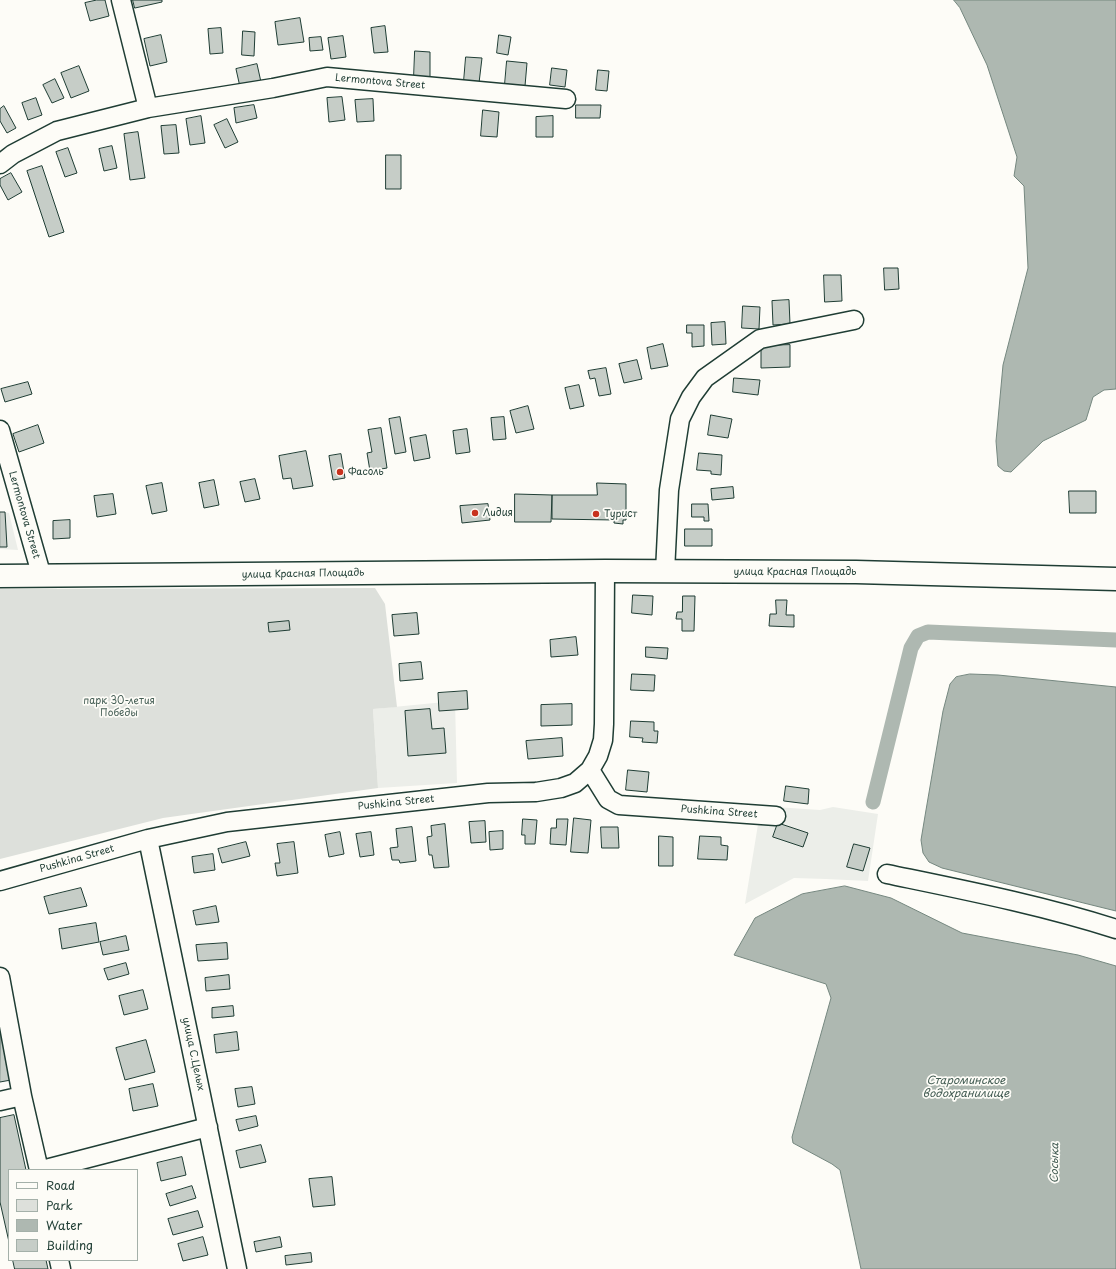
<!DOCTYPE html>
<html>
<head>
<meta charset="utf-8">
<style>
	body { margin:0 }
	#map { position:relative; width:1116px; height:1269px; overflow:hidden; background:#fdfcf7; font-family:"Playpen Sans",sans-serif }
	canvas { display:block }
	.legend { position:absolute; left:8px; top:1169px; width:130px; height:92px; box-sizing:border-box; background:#fdfcf7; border:1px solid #a4b0a9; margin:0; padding:5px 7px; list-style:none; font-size:12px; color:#1f3d34 }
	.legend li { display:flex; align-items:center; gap:8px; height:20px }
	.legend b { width:20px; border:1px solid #a4b0a9 }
</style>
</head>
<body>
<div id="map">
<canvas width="1116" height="1269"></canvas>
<ul class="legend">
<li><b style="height:5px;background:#fdfcf7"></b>Road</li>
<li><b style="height:11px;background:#dde0db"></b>Park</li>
<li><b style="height:11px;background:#aeb8b1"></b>Water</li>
<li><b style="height:11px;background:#c6cdc7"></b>Building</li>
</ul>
</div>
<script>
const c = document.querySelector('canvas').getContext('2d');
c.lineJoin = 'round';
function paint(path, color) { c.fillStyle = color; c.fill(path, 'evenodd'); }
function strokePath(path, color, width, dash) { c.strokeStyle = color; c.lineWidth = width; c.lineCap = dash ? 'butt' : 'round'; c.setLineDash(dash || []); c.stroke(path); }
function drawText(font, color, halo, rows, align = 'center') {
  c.font = font + ' "Playpen Sans",sans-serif'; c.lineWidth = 3.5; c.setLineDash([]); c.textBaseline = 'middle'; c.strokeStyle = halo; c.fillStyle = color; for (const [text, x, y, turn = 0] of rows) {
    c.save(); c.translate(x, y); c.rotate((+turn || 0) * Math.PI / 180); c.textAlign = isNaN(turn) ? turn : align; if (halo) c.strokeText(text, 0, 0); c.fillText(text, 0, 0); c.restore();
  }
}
paint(new Path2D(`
	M0,512L9,513L18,550L0,549Z
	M455,701L457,783L378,788L373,709Z
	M761,806L820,810L833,807L878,814L868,881L826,879L794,878L745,904Z`), '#eceee9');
paint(new Path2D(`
	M375,588L385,604L397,707L373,709L378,788L163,818L0,859V589Z`), '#dde0db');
const water = new Path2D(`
	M954,0H1116V389L1104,390L1093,397L1086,420L1043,441L1011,472L1004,471L998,466L996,441L1003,365L1028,268L1024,186L1014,176L1017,157L987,65L960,8Z
	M970,674L998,675L1116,687V911L942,868L929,862L923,853L921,840L926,810L943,711L950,684L956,677Z
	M845,886L891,898L962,933L1078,955L1116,966V1269H861L840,1170L832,1164L793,1143L792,1137L831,998L826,984L734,955L755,918L802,894Z`);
paint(water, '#aeb8b1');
strokePath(water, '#75877f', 1);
strokePath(new Path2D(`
	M873,802L911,648L918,636L928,632L1116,640`), '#aeb8b1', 15);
const building = new Path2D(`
	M97,0H105L109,16L90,21L85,3Z
	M133,0H162V2L135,8Z
	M300,18L304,42L278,45L275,22Z
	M385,26L388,52L374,53L371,28Z
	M221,28L223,53L210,54L208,29Z
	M243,31L255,32L254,56L242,55Z
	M161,35L167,62L150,66L144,39Z
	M499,35L511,37L508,55L497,53Z
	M343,36L346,57L331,59L328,38Z
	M321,37L323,50L310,51L309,38Z
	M415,51L430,52V77H414Z
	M466,57L482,58L479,83L464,81Z
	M507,61L527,63L525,86L505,84Z
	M257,64L261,82L240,87L236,69Z
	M79,66L89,91L71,98L61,73Z
	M552,68L567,70L565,87L550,85Z
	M598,70L609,71L607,91L596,90Z
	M55,79L64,98L52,103L43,85Z
	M342,97L345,120L329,122L327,98Z
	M36,98L42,115L28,120L22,103Z
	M373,99L374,121L357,122L355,100Z
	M254,105L257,118L236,123L234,108Z
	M576,105H601L600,118H576Z
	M4,106L16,128L7,133L0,121V109Z
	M483,110L499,112L497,137L481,136Z
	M201,116L205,143L190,145L186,119Z
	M553,116V137H536V117Z
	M227,119L238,142L225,148L214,125Z
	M176,125L179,153L164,154L161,126Z
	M138,132L145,178L130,180L124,134Z
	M112,146L117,168L104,171L99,149Z
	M68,148L77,173L65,177L56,152Z
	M386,155H401V189H386Z
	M42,166L64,232L49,237L27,171Z
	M11,173L22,192L8,200L0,185V179Z
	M884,268H898L899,289L885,290Z
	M824,275H841L842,301L825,302Z
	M789,300L790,324L773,325L772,301Z
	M743,306L760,307L759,329L742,328Z
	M725,322L726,344L712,345L711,323Z
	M687,325H704V346L692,347V333H687Z
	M663,344L668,366L651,369L647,348Z
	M790,345V367L761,368V346Z
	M637,360L642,379L624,383L619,364Z
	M606,368L611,394L599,396L595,378L590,379L588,371Z
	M734,378L760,380L758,395L733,392Z
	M28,382L32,394L5,402L1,389Z
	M579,385L584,406L570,409L565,388Z
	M528,406L534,429L516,433L510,411Z
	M711,415L732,419L728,438L708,435Z
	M400,417L406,452L395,454L389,419Z
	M504,417L506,439L493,440L491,418Z
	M38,425L44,443L19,452L13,434Z
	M381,428L387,468L370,471L367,453L372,452L368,430Z
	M467,429L470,452L456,454L453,431Z
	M426,435L430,458L414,461L410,438Z
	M306,451L313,486L293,489L291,478L283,479L279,456Z
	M699,453L722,455L721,475L711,474V471L697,470Z
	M341,454L345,478L333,480L329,456Z
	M255,479L260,499L245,502L240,482Z
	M214,480L219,505L204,508L199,483Z
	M162,483L167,511L152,514L146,486Z
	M597,483L626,484V520H623V524L614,523V520L552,519V495H597Z
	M733,487L734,498L712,500L711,489Z
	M1069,491H1096V513H1070Z
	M113,494L116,514L97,517L94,496Z
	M515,494L552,495L551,522H515Z
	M488,504L490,520L462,523L460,506Z
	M692,504H708L709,521H704V517H692Z
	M0,512H5L7,547H0Z
	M70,520V538L53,539V521Z
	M685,529H712V546H685Z
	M633,595L653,596L652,615L632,613Z
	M683,596H695L694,631H682V619H676L677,612H682Z
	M776,600H787L786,615H794V627L769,626L770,614H776Z
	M417,613L419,634L394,636L392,615Z
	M289,621L290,630L269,632L268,623Z
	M576,637L578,655L551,657L550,640Z
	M646,647L668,648L667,659L646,657Z
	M421,662L423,679L400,681L399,664Z
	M632,674L655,675L654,691L631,690Z
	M467,691L468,709L439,711L438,693Z
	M572,704V725L541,726V705Z
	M430,709L432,729L444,728L446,753L408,756L405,711Z
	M631,721L654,722V731H658L657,743L642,742L643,738L630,737Z
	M562,738L563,756L528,759L526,741Z
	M628,770L649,772L647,792L626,790Z
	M786,786L809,789L808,804L784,801Z
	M574,818L591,820L588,853L571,852Z
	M523,819L537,820L535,844H525V835H522Z
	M557,819H568L566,845L550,844L551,828H556Z
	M485,821L486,842L471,843L469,822Z
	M778,823L808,833L803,847L773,837Z
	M445,824L449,867L434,868L432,855H429L427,837L432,836L431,826Z
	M412,827L416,861L400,863L399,860H392L390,848L398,847L396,829Z
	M601,827H618L619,848H602Z
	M503,831V849L490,850L489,832Z
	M340,832L344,854L329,857L325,835Z
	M371,832L374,855L360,857L356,834Z
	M659,836L673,837V866H659Z
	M700,836L721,837V845L728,846L727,860L698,859Z
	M246,842L250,856L222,863L218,849Z
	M294,842L298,873L277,876L275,863H280L277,844Z
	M854,844L870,848L863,871L847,867Z
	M213,854L215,870L194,873L192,857Z
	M81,888L87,906L49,914L44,897Z
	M216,906L219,922L196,925L193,911Z
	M96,923L99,942L62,949L59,929Z
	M126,936L129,950L103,955L100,942Z
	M227,943L228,959L198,961L196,945Z
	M126,963L129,974L108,980L104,969Z
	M229,975L230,989L206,991L205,978Z
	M143,990L148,1009L124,1015L119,996Z
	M233,1006L234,1016L212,1018V1008Z
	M0,1025L11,1080L0,1082Z
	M237,1032L239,1050L216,1053L214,1035Z
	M146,1040L155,1072L125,1080L116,1048Z
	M153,1084L158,1106L133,1111L129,1089Z
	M252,1087L255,1104L238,1107L235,1089Z
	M14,1115L26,1170H9V1242L0,1202V1118Z
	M256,1116L258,1126L239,1131L236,1120Z
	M261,1145L266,1162L240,1168L236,1151Z
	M182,1157L186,1175L161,1181L157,1163Z
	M332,1177L335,1205L313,1207L309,1179Z
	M192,1186L196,1198L170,1206L166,1194Z
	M198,1211L203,1227L173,1235L168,1219Z
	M203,1237L208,1255L183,1261L178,1244Z
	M280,1237L282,1247L256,1252L254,1242Z
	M311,1253L312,1262L286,1265L285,1256Z
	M13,1260H46L48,1269H15Z`);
paint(building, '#c6cdc7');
strokePath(building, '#1f3d34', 1);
const minor = new Path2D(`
	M121,0L148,108
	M0,164L13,154L57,131L148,108L273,88L327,77L566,99
	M0,430L42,577
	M665,572L669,490L680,419L691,397L705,378L760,339L854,320
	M590,770L608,799L619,805L776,816
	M148,839L237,1269
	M887,874C964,890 1041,905 1116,929
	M0,881L148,839L227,822L488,793L536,792L561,788L575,783L590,770L598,756L603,740L604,724L605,571
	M22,1096L39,1170
	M0,1101L22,1096L0,977
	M42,1170L208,1127
	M59,1260L61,1269`);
const major = new Path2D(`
	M0,576L605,571L856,572L1116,579`);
strokePath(minor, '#1f3d34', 21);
strokePath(major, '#1f3d34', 25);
strokePath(minor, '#fdfcf7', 18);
strokePath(major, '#fdfcf7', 22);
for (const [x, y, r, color] of [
	[340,472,4,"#c8321e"],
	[475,513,4,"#c8321e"],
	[596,514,4,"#c8321e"]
]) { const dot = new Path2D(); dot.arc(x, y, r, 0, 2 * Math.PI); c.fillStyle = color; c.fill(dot); strokePath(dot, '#fdfcf7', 1.5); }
drawText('10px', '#1f3d34', '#fdfcf7', [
	["Lermontova Street",380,82,5],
	["Lermontova Street",24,515,74],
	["улица Красная Площадь",795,572],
	["улица Красная Площадь",303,574,-1],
	["Pushkina Street",396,803,-6],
	["Pushkina Street",719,812,4],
	["Pushkina Street",77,859,-16],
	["улица С.Целых",193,1054,78]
]);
drawText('10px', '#1f3d34', '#fdfcf7', [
	["Фасоль",348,472],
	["Лидия",483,513],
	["Турист",604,514]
], 'left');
drawText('10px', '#455e55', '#fdfcf7', [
	["парк 30-летия",119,701],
	["Победы",119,713]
]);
drawText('italic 11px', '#435c53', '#fdfcf7', [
	["Староминское",966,1081],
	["водохранилище",966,1094],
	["Сосыка",1055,1163,-89]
]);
</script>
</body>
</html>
